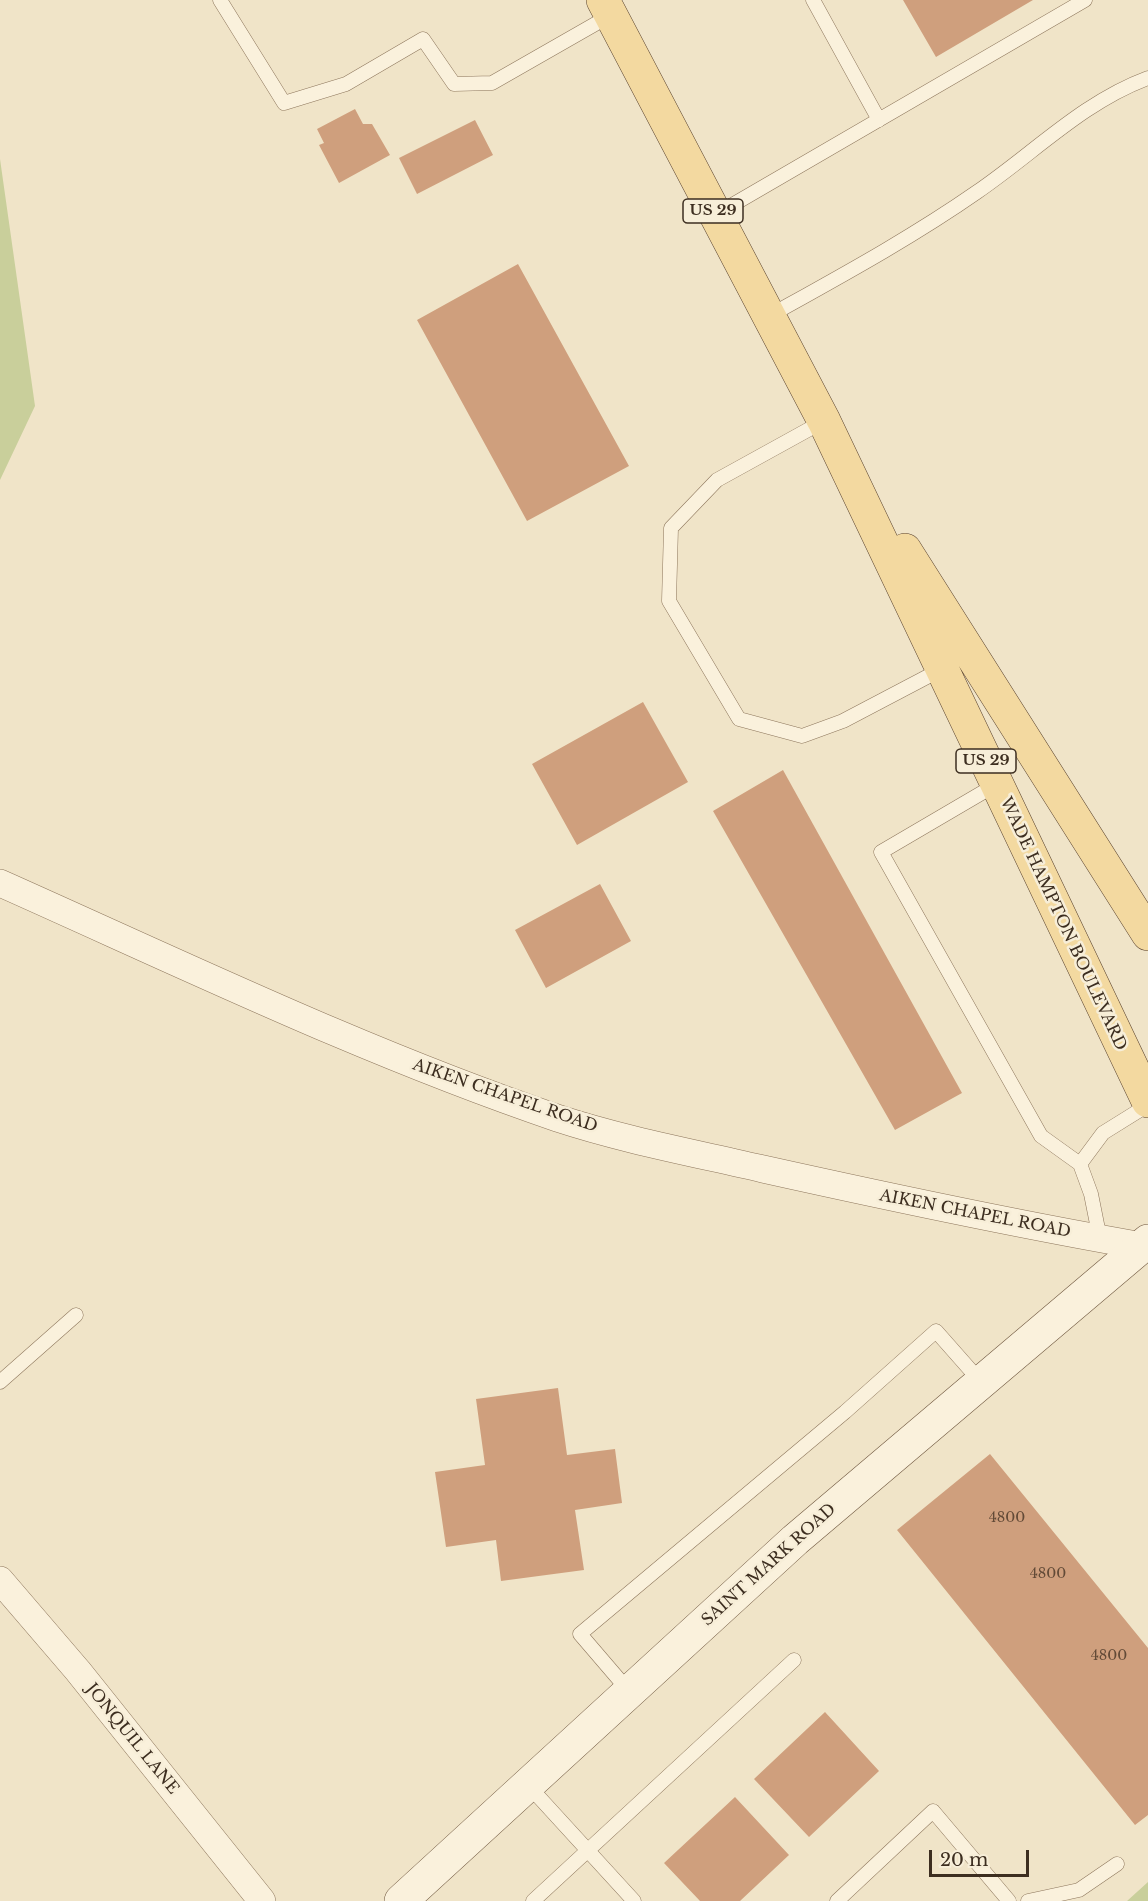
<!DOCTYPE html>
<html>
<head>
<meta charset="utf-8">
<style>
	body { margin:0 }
	#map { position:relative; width:1148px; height:1901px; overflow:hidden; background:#f0e4c8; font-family:"Libre Baskerville",serif }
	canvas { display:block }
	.scale { position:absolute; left:929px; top:1850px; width:100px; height:27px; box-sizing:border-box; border:3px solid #3d2e20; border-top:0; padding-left:8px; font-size:18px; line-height:21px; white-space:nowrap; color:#3d2e20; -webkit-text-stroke:4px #f7eed8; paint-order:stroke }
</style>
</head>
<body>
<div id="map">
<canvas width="1148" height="1901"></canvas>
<div class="scale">20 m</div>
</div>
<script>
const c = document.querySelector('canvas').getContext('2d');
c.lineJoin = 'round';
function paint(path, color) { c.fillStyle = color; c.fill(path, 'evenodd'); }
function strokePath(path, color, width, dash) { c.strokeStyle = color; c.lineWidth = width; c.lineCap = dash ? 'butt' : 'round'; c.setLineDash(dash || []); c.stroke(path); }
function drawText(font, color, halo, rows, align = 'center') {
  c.font = font + ' "Libre Baskerville",serif'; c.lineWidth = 5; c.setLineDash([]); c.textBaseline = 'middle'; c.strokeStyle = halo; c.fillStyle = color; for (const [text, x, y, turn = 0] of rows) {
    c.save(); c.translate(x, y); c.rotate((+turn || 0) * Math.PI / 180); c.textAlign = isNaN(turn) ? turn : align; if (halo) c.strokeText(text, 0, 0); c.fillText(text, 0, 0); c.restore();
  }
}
paint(new Path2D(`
	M0,159L35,406L0,480Z
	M1148,1882V1901H1127Z`), '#c9cf9b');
paint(new Path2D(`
	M903,0H1033L936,57Z
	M355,109L363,124H372L390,155L339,183L319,145L324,143L317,129Z
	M475,120L493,155L417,194L399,158Z
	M518,264L629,466L527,521L417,320Z
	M643,702L688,782L577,845L532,764Z
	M783,770L962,1093L895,1130L713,811Z
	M600,884L631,941L546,988L515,930Z
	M558,1388L567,1455L615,1449L622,1503L575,1510L584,1570L501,1581L496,1540L446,1547L435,1472L485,1465L476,1399Z
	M990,1454L1148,1648V1815L1135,1825L897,1530Z
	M825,1712L879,1771L809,1837L754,1779Z
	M735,1797L789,1855L740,1901H700L664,1863Z`), '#cf9f7d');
const lane = new Path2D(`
	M220,0L284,103L346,84L423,39L454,84L492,83L611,15
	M813,0L879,120
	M715,215L1085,0
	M769,316C839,277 911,238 977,192C1034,153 1083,102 1148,78
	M824,421L717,480L671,528L669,601L739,719L802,736L843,721L942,669
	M997,784L881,852L1041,1136L1080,1164
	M1100,1239L1091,1194L1080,1164L1103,1133L1148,1105
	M0,1382L76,1315
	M628,1690L580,1634L845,1412L936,1331L981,1382
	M527,1784L634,1901
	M533,1901L794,1660
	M837,1901L933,1811L1009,1901
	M1028,1901L1079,1890L1117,1864`);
const street = new Path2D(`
	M0,883C184,965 366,1053 557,1118C624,1140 694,1153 763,1169C889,1197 1015,1224 1142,1246
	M0,1580L78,1671L262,1901`);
const secondary = new Path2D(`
	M401,1901L795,1540L1148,1241`);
const primary = new Path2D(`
	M603,0L824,421L1148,1101
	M905,550L1148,934`);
strokePath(lane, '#8d765c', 15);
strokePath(street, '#8d765c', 28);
strokePath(secondary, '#6f573f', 34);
strokePath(primary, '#5b4430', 34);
strokePath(lane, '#faf1dc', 14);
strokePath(street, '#faf1dc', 27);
strokePath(secondary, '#faf1dc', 33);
strokePath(primary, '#f3d9a0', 33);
drawText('14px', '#624a37', null, [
	["4800",1007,1518],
	["4800",1048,1574],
	["4800",1109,1656]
]);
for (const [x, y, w] of [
	[713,211,60],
	[986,761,60]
]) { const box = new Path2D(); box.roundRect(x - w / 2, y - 12, w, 24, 4.5); c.fillStyle = '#f7eed8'; c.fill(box); strokePath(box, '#3d2e20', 1.5); }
drawText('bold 15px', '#3d2e20', null, [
	["US 29",713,211],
	["US 29",986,761]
]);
drawText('16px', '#3d2e20', '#f7eed8', [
	["WADE HAMPTON BOULEVARD",1063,924,65],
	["AIKEN CHAPEL ROAD",505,1096,19],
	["AIKEN CHAPEL ROAD",975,1214,11],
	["SAINT MARK ROAD",769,1565,-42],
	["JONQUIL LANE",132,1739,51]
]);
</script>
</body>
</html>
